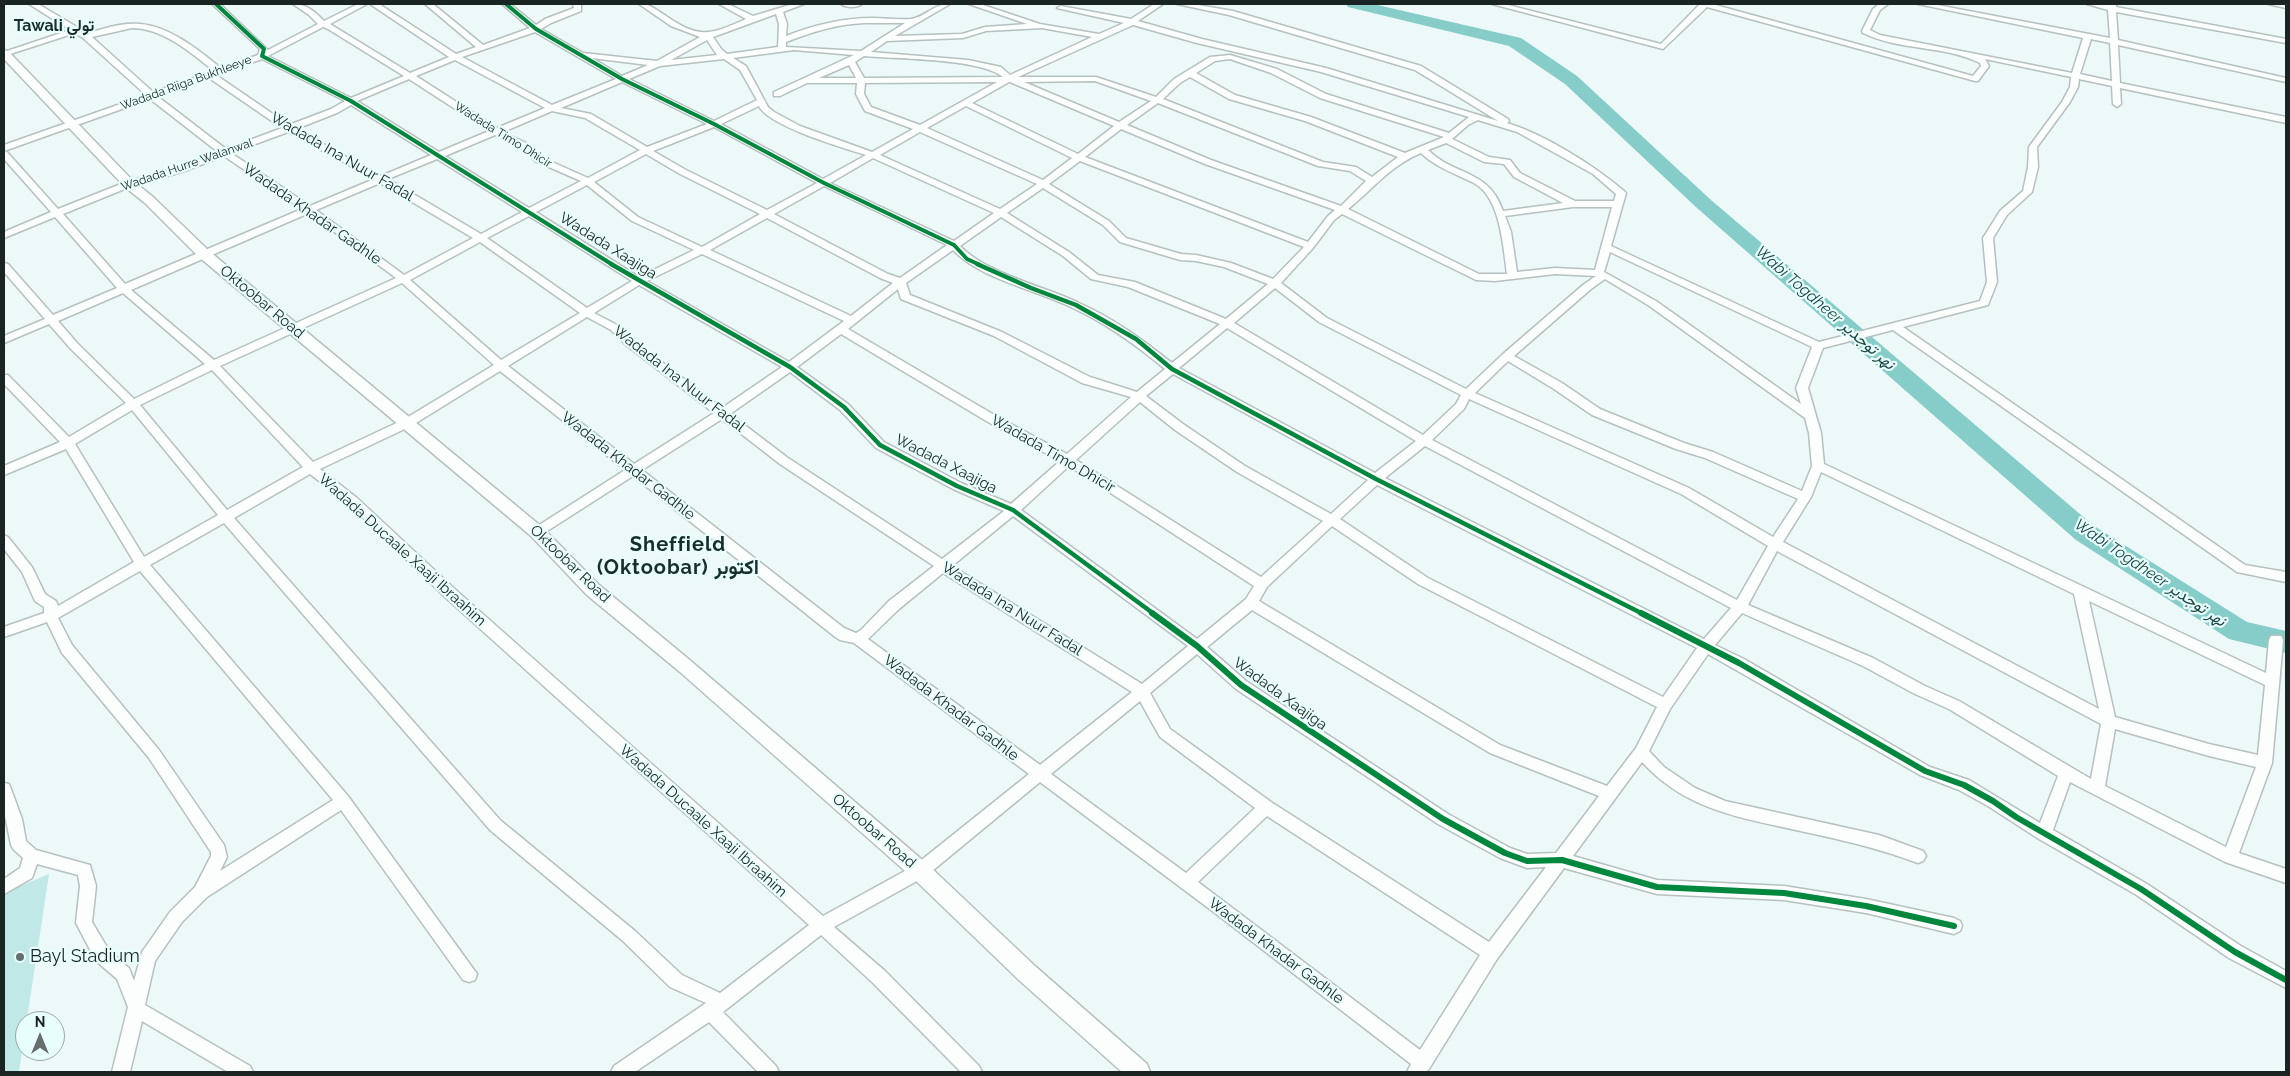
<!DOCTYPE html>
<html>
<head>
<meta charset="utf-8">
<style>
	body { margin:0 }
	#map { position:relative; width:2290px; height:1076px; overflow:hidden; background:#edf9f8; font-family:Raleway,sans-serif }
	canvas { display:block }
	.frame { position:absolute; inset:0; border:5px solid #1a2423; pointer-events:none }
	.north { position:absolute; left:15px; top:1011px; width:50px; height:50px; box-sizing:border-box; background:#e8fefc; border:1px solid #96a7a5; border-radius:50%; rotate:0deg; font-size:14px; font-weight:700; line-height:20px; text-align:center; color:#1a2423 }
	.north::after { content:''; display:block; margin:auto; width:18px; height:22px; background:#646f6e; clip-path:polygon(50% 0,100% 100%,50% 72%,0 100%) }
</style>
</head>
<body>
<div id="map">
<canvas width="2290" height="1076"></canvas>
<div class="frame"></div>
<div class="north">N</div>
</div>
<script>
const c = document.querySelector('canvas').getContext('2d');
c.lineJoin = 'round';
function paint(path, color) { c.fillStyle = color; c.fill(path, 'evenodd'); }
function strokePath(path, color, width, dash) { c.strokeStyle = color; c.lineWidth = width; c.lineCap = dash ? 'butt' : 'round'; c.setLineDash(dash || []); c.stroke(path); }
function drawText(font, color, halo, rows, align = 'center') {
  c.font = font + ' Raleway,Vazirmatn,sans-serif'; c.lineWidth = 4.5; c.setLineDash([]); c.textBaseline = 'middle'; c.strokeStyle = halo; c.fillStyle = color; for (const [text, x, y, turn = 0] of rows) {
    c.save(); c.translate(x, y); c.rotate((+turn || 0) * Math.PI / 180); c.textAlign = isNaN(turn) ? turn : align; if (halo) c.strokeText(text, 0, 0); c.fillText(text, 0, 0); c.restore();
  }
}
paint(new Path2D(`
	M49,874L19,1072H4V893Z`), '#bfe8e6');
paint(new Path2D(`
	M1346,4H1373L1521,38L1577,76L1711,200L2094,526L2247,622L2286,631V653L2229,639L2076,540L1697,208L1565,84L1509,46L1348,7Z`), '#86ccc8');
const minor = new Path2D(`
	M29,4H38L87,33C104,29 122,22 140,24C168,26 196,48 217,65V69L258,55L260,49L212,4H220L268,50L318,24L309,15L293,4C307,4 315,12 324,21L358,4H367L330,24L410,73L449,57L370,4H379L456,54L476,47L425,4H433L483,45L530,28L502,4H510L536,25L545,19L574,8L573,4H581V11L551,23L541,29L583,53L657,61L700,37L671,26L639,4C650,4 655,9 663,14C699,39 708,36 746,19L719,4H728L753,16L793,4H804L783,12L787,24L786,36C814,25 842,18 873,18C885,18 899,20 911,19C925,17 935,3 950,4L895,36L962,34L985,27L1027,24L969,4H980L1040,24L1099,34L1124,23L1057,8L1061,6L1131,19L1154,4H1163L1138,21L1202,39L1326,68L1498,121L1415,70L1229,15L1177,4H1192L1233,11L1421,66L1508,119L1509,121L1507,123C1546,135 1593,165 1624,191L1626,193L1611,246L1819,342L1980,301L1987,282L1983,238L2000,211L2023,191L2028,167L2029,147L2062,102L2070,87L2071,77L1985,59L1989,66L1978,81H1975L1707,7L1663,49L1492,4H1504L1661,44L1700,4H1712L1973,76L1981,66L1980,63C1944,45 1900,51 1863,33L1862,31L1873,9L1879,4H1888L1880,10L1870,30L1880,35L2072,73L2083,38L1918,4H1932L2110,38L2108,10L2087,4L2108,5V4H2116V7L2286,39V43L2116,12L2118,40L2286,78V82L2118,45L2120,83L2286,117V123L2120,88L2121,104L2117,107L2113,104L2112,86L2079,79L2078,87L2070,102L2037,147L2038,167L2032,192L2007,215L1993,238L1997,282L1988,305L1903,327L2245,565L2286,572V582L2237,572L1893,330L1823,348L1808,388L1821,433L1824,464L2266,673L2269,640L2271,636H2281L2283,640L2272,763L2239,853L2286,869V883L2225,862L2070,782L2053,830L2147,884L2241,946L2286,971V988L2229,958L2135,894L2039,839L1988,806L1959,790L1920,775L1708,654L1670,709L1649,751L1664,767L1695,788L1725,801L1879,835L1923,851L1926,856L1923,861L1918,863C1878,848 1838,839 1796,830C1737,817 1685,809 1642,762L1573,856L1657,880L1784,886L1866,899L1954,918L1960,921L1962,926L1960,931L1954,934L1866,913L1784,900L1657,894L1564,868L1497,959L1429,1069L1426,1072H1407L1411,1064L1215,913L1040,782L926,876L834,927L885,971L979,1066L982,1072H961L873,983L821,935L723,1012L776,1066L779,1072H758L709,1022L635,1072H611L614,1066L706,1003L670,987L623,941L490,830L224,523L150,565L348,796L477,974L475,980L469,982L463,980L341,810L207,897L182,922L155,961L145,1005L250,1066L253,1072H228L142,1021L130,1072H112L128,1007L117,979L96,961L76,923L80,886L78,875L37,864L32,878L4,894V879L20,868L23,858L14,850L11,845L4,811V783L9,784L11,789L22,819L26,841L36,850L90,865L96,886L92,922L108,949L129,968L134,981L142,952L170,912L195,887L211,856V852L149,758L62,653L47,622L4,637V627L44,613V607L35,601L22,572L4,549V535L8,537L32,567L45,594L56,601L58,606L134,562L66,449L4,475V466L60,442L4,384V375H8L69,437L126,403L70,348L49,324L4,343V336L45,319L4,272V263L8,264L53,315L117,288L55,217L4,238V232L51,212L4,159V151L7,152L58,209L126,182L176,168L218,152L150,99L4,151V145L146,95L83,38L75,33L4,56V52L70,30ZM776,14L779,24L778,47L727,54L722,50L713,37ZM865,23H905L861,51L786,47V42C813,32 836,24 865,23ZM1133,25L1197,43L1321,72L1469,117L1449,133L1326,94L1277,69L1230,55L1210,57L1174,79L1156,97L1096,77H1018ZM323,27L328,29L404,76L351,98L268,56ZM132,28C161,28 188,50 210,68L208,73L153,92L92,37ZM1042,28L1092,37L1010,75L1001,67L968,60L871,52L887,41L963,38L986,31ZM535,32L616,79L552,105L462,57ZM2091,39L2110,43L2112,81L2080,74ZM707,40L717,55L671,60ZM794,50L854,55L774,92V96H780L807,83H857L856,94L865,111L913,129L872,152L800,126L774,112L768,107L746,66L733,58ZM864,56C896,59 980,58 1003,77L864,78L855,62ZM592,58L648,65L622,76ZM262,59L345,101L331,109L289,125L216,75ZM724,59L740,70L757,100L714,121L629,79L660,66ZM1230,59L1271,73L1320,98L1444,137L1405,153L1311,117L1235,95L1196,73L1215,61ZM455,60L545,108L497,128L416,76ZM849,65L856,78H819ZM1190,77L1229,99L1305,121L1398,157L1372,177L1356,167L1323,162L1163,99L1180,83ZM209,78L282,128L226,149L157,96ZM409,79L489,131L439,152L357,101ZM1095,81L1151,101L1119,122L1024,82ZM622,82L707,124L647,147L591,114L561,108ZM997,82L920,125L871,107L864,94L865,83ZM1009,82H1010L1114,126L1078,154L972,103ZM1158,103L1318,166L1350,171L1366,181L1341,206L1211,160L1127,125ZM351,105L431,155L381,176L296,129L337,113ZM759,106C768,126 844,148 866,155L823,179L721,124ZM966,106L1072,158L1043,180L927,128ZM552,111L585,118L640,150L588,178L541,157L526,143L503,132ZM1478,120L1517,132L1593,174L1616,194L1614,201H1575L1520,173L1510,160L1489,157L1452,139L1468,125ZM714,127L817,183L767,210L686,170L653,151ZM1121,129L1205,164L1335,210L1328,216L1308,242L1085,157ZM288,132L374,179L310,206L231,153ZM920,132L1037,184L1000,209L880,155ZM495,135L520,147L535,161L581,181L529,208L445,156ZM1446,143L1484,162L1504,164L1514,177L1563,203L1503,211C1489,169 1454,176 1428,150ZM1421,153C1435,167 1456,174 1474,183C1501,198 1503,247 1507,274H1479L1348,209C1372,190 1391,165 1421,153ZM646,154L680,174L760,214L702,247L638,217L594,182ZM224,156L302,209L125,284L63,214L132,186L182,172ZM873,158L994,213L954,241L830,183ZM437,159L522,212L481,234L388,179ZM1080,161L1304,247L1273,279L1231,263L1196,255L1181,254L1126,238L1109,221L1049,184ZM380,183L473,238L404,275L316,210ZM587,185L632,221L694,250L639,277L536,212ZM824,186L947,245L900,278L888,274L774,214ZM1043,188L1103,225L1120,242L1180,260L1196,261L1224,267L1268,284L1226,319L1135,282L1098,275L1069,252L1007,213ZM1573,207H1612L1595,270L1555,268L1517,272L1511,232L1505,216ZM309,213L396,278L214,360L131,290ZM1342,214L1476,280L1495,281L1555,274L1596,276L1583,285L1503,354L1466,389L1327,318L1281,283L1313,248L1334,220ZM529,216L632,281L587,308L487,238ZM1001,217L1063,256L1091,279L1128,287L1220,324L1172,363C1143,340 1113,318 1079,303C1044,286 987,274 960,246ZM767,218L880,278L893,283L851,316L710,250ZM480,242L580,313L501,360L410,280ZM953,250C980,279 1037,290 1073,308C1107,324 1136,345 1165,369L1137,392L1090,377L1002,332L910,295L906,283ZM1610,252L1812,347L1796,388L1801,404L1656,301L1604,272ZM702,254L844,321L789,362L647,281ZM1605,279L1648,305L1805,418L1809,433L1812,466L1802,491L1713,452L1684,443L1600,409L1562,383L1514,356L1591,289ZM402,283L494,365L403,420L313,462L220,366ZM639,285L782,367L722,408L634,341L619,326L594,313ZM1275,288L1319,322L1461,395L1456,404L1423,435L1234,323ZM898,289L901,299L994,336L1082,383L1131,397L1067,454L996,416L848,329ZM123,293L205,364L134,399L78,344L58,321ZM587,317L611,330L626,345L714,413L634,464L508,366ZM1227,328L1416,441L1375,473L1179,368ZM841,334L988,422L1060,461L1011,504L961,483L884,442L848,404L797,367ZM1508,361L1554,389L1592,415L1676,449L1705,458L1798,499L1773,537L1689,488L1475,393ZM212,370L303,467L227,510L140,405ZM500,371L625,470L533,529L531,532L533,535H541L633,476L834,636L840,640L854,643L1029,774L914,866L823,916L457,591L357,498L320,469L411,426ZM790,372L840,410L876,448L953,489L1004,511L942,559L788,458L730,414ZM1173,374L1368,480L1331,514L1245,466L1183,424L1146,396ZM1469,399L1681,494L1768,546L1737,600L1432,440L1464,409ZM1140,402L1175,430L1237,472L1323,521L1261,577L1076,460ZM132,410L218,515L144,557L75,444ZM722,419L780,464L934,566L889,601L861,630L856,633L844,628L642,470ZM1425,446L1731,608L1704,639L1385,478ZM1069,466L1254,586L1246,599L1197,639L1021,510ZM1821,472L2074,594L2099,709L1783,542L1811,497ZM310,474L349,504L447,599L809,925L720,993L682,975L635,931L500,820L234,518ZM1377,485L1697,648L1663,697L1428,578L1340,519ZM1013,516L1188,646L1142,684L952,566ZM1332,526L1418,584L1657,707L1636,748L1607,786L1500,745L1259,601L1267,587ZM1777,551L2101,724L2091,779L1959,701L1925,686L1873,658L1748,605ZM140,571L333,800L220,871L227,857L224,845L159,750L72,645L58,618ZM943,573L1132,692L1040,765L868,639L899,609ZM2089,601L2265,685L2258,755L2209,744L2115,717ZM1252,610L1490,753L1599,796L1556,853L1527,854L1510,848L1448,814L1246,681L1207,647ZM1742,613L1863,666L1915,694L1949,709L2058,776L2040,823L1969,780L1930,767L1744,659L1715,645ZM1197,654L1236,689L1438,824L1500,858L1527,868L1546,867L1489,942L1271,802L1170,729L1150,693ZM1140,701L1160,737L1255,808L1186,873L1051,774ZM2115,729L2209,756L2256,767L2226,847L2105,786ZM1267,816L1480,955L1420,1050L1198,882Z
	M841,4H862C857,8 846,8 841,4Z
	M2268,4H2286V8Z`);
const tertiary = new Path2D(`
	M4,50L8,51L133,181L153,197L209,251L543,528L599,585L692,662L927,864L1036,967L1147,1064L1150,1072H1122L1020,981L913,878L680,672L587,595L531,536L199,257L145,203L125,187L4,59Z`);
strokePath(minor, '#b5c0bf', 3);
strokePath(tertiary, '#b5c0bf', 3);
paint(minor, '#fcfefe');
paint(tertiary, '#fcfefe');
strokePath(new Path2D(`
	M216,4L264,49L262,56L351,101L613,265
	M506,4L536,29L622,79L714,124L824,183L954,245L967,259L980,265`), '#00873e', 4);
strokePath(new Path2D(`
	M611,264L790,367L844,407L880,445L957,486L1013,510L1154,614
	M977,264L1031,288L1076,305L1136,339L1172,369L1376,479L1643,614`), '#00873e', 4.5);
strokePath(new Path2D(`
	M1152,613L1197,646L1241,685L1443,819L1505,853L1527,861L1562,860L1657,887L1784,893L1866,906L1954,926
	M1641,613L1739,663L1925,771L1964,785L1993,801L2016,817L2141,889L2235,952L2286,980`), '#00873e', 6);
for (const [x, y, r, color] of [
	[20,957,5,"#646f6e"]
]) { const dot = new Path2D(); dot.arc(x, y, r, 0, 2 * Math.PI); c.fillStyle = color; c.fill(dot); strokePath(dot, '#e8fefc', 2); }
drawText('12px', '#1a2423', '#e8fefc', [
	["Wadada Riiga Bukhleeye",186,83,-20],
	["Wadada Timo Dhicir",503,135,32],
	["Wadada Hurre Walanwal",187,165,-19]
]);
drawText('15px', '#1a2423', '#e8fefc', [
	["Wadada Ina Nuur Fadal",342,157,30],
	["Wadada Khadar Gadhle",312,214,35],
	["Wadada Xaajiga",608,246,32],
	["Oktoobar Road",262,302,40],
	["Wadada Ina Nuur Fadal",679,379,38],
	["Wadada Timo Dhicir",1053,454,30],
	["Wadada Xaajiga",946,464,27],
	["Wadada Khadar Gadhle",628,466,38],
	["Wadada Ducaale Xaaji Ibraahim",402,550,42],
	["Oktoobar Road",570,564,44],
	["Wadada Ina Nuur Fadal",1012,609,32],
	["Wadada Xaajiga",1280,694,36],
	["Wadada Khadar Gadhle",951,708,37],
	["Wadada Ducaale Xaaji Ibraahim",703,821,42],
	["Oktoobar Road",874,831,41],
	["Wadada Khadar Gadhle",1276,951,37]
]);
drawText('bold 16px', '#172e2c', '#e8fefc', [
	["Tawali تولي",54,26]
]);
drawText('italic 16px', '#1b4644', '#e8fefc', [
	["Wabi Togdheer نهر توجدير",1825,308,41],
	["Wabi Togdheer نهر توجدير",2150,573,34]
]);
drawText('18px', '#1a2423', '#e8fefc', [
	["Bayl Stadium",30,957]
], 'left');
c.letterSpacing = '1px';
drawText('bold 20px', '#172e2c', '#e8fefc', [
	["Sheffield",678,545],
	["(Oktoobar) اكتوبر",678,568]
]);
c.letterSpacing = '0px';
</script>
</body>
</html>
